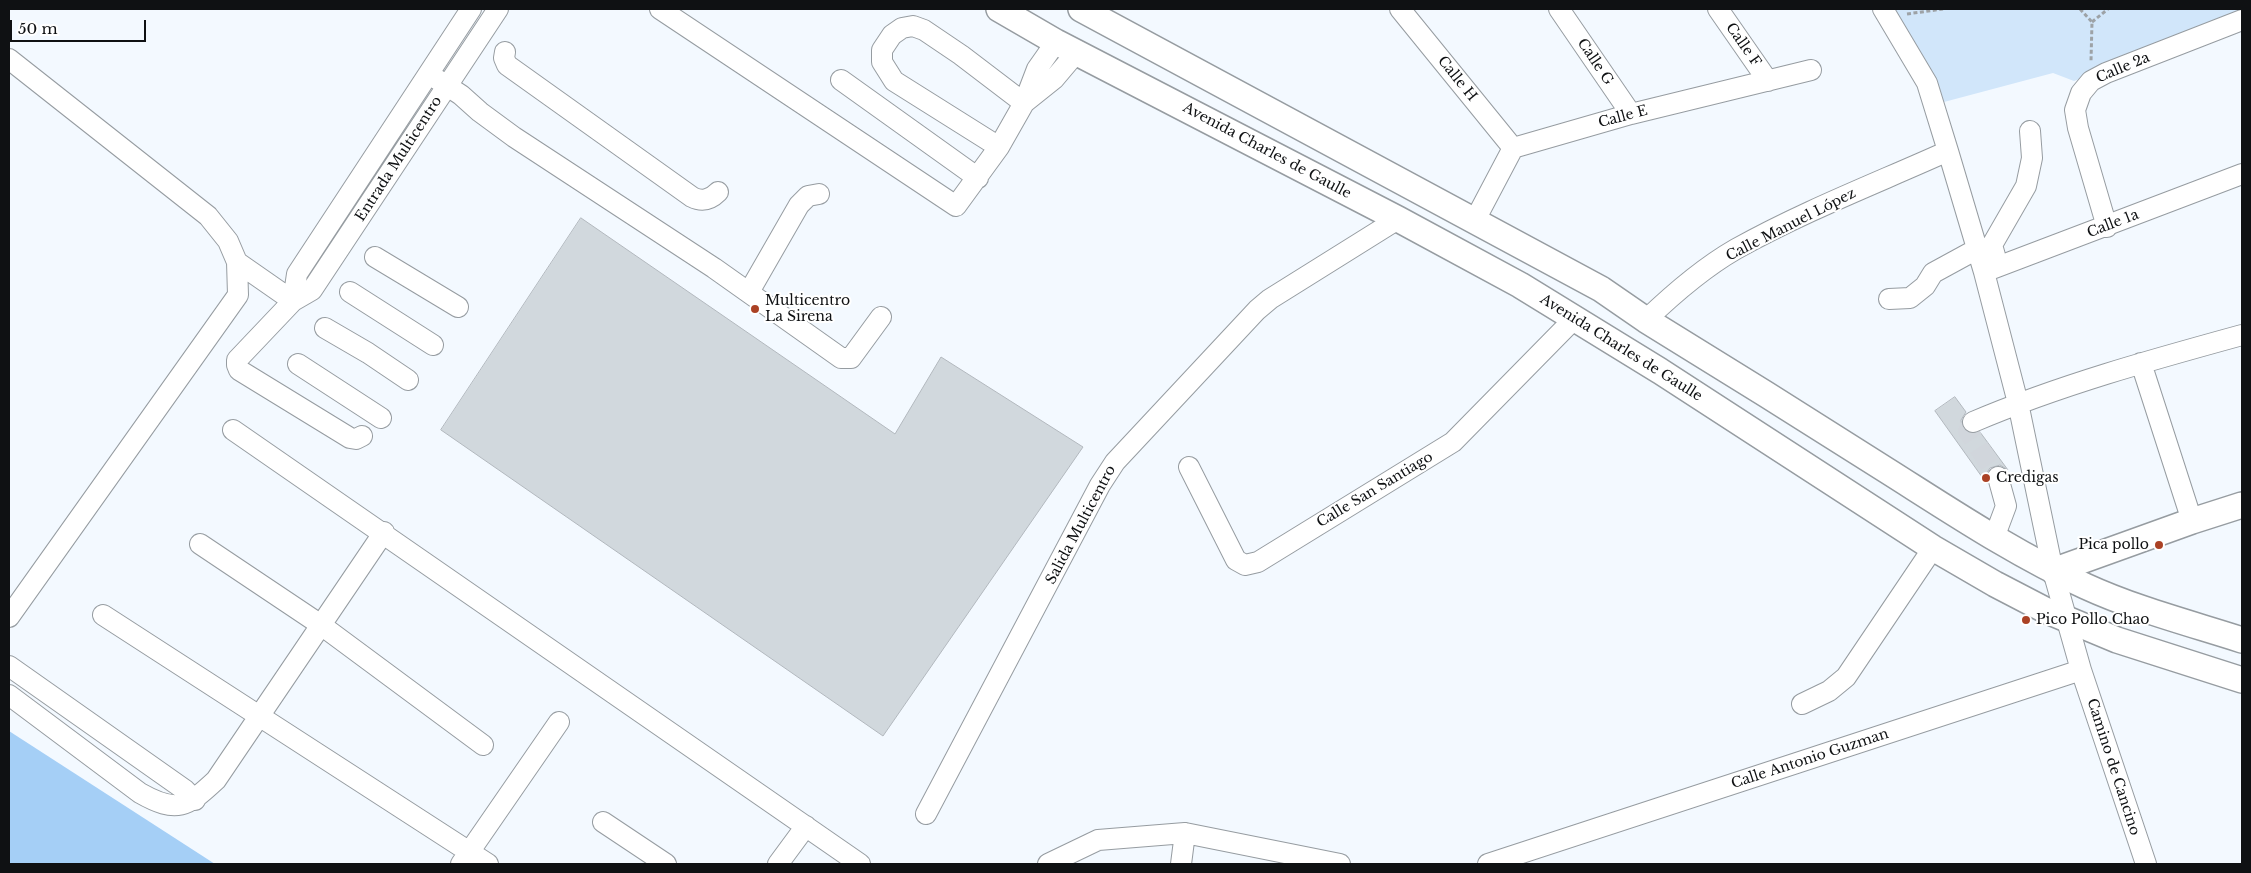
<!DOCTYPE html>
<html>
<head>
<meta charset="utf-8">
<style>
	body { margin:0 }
	#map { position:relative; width:2251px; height:873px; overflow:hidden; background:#f3f9ff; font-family:"Libre Baskerville",serif }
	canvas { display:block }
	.frame { position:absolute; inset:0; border:10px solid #0f1113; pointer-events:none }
	.scale { position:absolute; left:10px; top:20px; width:136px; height:22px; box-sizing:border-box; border:2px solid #0f1113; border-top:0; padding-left:6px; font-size:15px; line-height:18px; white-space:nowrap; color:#0f1113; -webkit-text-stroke:4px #fff; paint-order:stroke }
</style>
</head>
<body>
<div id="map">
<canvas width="2251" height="873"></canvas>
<div class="frame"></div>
<div class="scale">50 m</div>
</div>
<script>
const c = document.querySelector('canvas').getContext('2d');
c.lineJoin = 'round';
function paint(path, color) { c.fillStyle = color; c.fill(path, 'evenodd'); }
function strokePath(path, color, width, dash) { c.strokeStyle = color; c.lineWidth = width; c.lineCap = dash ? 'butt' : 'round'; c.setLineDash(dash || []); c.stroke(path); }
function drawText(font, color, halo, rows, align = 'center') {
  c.font = font + ' "Libre Baskerville",serif'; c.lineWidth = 4; c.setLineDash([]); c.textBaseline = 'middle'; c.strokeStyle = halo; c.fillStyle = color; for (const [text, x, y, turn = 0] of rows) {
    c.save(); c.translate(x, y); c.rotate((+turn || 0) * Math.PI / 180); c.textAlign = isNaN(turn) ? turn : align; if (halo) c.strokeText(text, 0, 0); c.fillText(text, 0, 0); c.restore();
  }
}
paint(new Path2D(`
	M1888,9H2242V18L2074,81L2053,73L1944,102Z`), '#d1e6fa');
paint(new Path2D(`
	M9,731L215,864H9Z`), '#a5cff6');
const building = new Path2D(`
	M581,218L895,434L941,357L1083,447L883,736L441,430Z
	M1955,397L1966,412L1961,420L1962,427L1971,434L1980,432L2008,470L2000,465L1990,468L1986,474L1987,484L1935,411Z`);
paint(building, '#d1d8dd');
strokePath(building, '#b2b8be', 1);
strokePath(new Path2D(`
	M1973,422L1968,431L1998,477`), '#d1d6dc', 20, [20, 10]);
const minor = new Path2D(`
	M660,9L956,206L999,147L1024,103L1037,69L1056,42
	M1400,9L1513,148
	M1559,9L1631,114
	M1718,9L1768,81
	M505,52L504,58L507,65L692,197C702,202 710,200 718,192
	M9,59L208,216L228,241L237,262L238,295L9,617
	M429,74L461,95L480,112L514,137L714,268L841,358H851L881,317
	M841,80L978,178
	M1024,103L1054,79L1076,53
	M999,147L894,81L882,62V50L892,35L902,28L913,26L924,30L961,55L1024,103
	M1475,220L1513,148L1631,114L1811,70
	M2107,227L2078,128L2075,110L2081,93L2091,81L2106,73L2242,20
	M375,257L458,307
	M237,262L293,301
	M1998,266L1992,245L2026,186L2032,158L2030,131
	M1984,272L2242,174
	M350,292L433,345
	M749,292L799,205L808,196L819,194
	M1889,299L1910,298L1925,286L1933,273L1977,249
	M293,301L297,274L471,9
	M1646,320C1673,294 1703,268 1736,249C1804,211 1877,183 1948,151
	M325,328L368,353L408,380
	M2141,363L2192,521
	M298,364L381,418
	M1973,422C2060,385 2151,360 2242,335
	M233,430L860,864
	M362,436L356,439L350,438L239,370L237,365V360L293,301L312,290L498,9
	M1189,467L1236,560L1245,565L1258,562L1453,442L1574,319
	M1994,538L2006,506L1998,477
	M200,544L321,625L483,745
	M103,615L488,864
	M9,666L185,790L195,800
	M2081,670L2146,864
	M9,695L140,793C177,814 187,807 216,780L384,532
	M1802,704L1829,691L1846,677L1933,548
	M926,814L1100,485L1115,462L1257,310L1270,299L1398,219
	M603,822L666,864
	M461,864L559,722
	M778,864L806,826
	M1048,864L1098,840L1185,833L1340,864
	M1181,864L1185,833
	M1488,864L2081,670L2053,571L2018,403L1984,272L1948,151L1927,83L1883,9`);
const major = new Path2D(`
	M999,9L1056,42L1398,219L1520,285L1660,371L1933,548L1995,584L2045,610L2117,640L2242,680
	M1081,9L1601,289L1646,320C1726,369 1806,419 1886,470C1951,511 2015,554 2085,586C2135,609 2189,623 2242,640
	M2053,571L2192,521L2242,505`);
strokePath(minor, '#969ca1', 22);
strokePath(major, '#969ca1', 28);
strokePath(new Path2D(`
	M2080,9L2092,22L2091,61
	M1907,14L1943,9
	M2092,22L2108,9`), '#9da2a6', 3, [4, 2.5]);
strokePath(minor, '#fff', 20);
strokePath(major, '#fff', 25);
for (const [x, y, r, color] of [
	[755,309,5,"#ab4225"],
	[1986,478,5,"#ab4225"],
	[2159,545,5,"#ab4225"],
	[2026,620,5,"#ab4225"]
]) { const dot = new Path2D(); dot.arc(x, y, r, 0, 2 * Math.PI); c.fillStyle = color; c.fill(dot); strokePath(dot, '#fff', 2); }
drawText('14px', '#0f1113', '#fff', [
	["Calle F",1743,45,55],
	["Calle G",1595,62,56],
	["Calle 2a",2123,68,-23],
	["Calle H",1457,79,51],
	["Calle E",1623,117,-15],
	["Avenida Charles de Gaulle",1267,151,28],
	["Entrada Multicentro",399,159,-57],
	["Calle 1a",2113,224,-21],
	["Calle Manuel López",1791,225,-27],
	["Avenida Charles de Gaulle",1621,348,32],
	["Calle San Santiago",1375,490,-31],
	["Salida Multicentro",1081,525,-62],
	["Calle Antonio Guzman",1810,759,-18],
	["Camino de Cancino",2113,767,72]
]);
drawText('14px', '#0f1113', '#fff', [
	["Multicentro",765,301],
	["La Sirena",765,317],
	["Credigas",1996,478],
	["Pica pollo",2149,545,"right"],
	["Pico Pollo Chao",2036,620]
], 'left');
</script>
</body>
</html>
